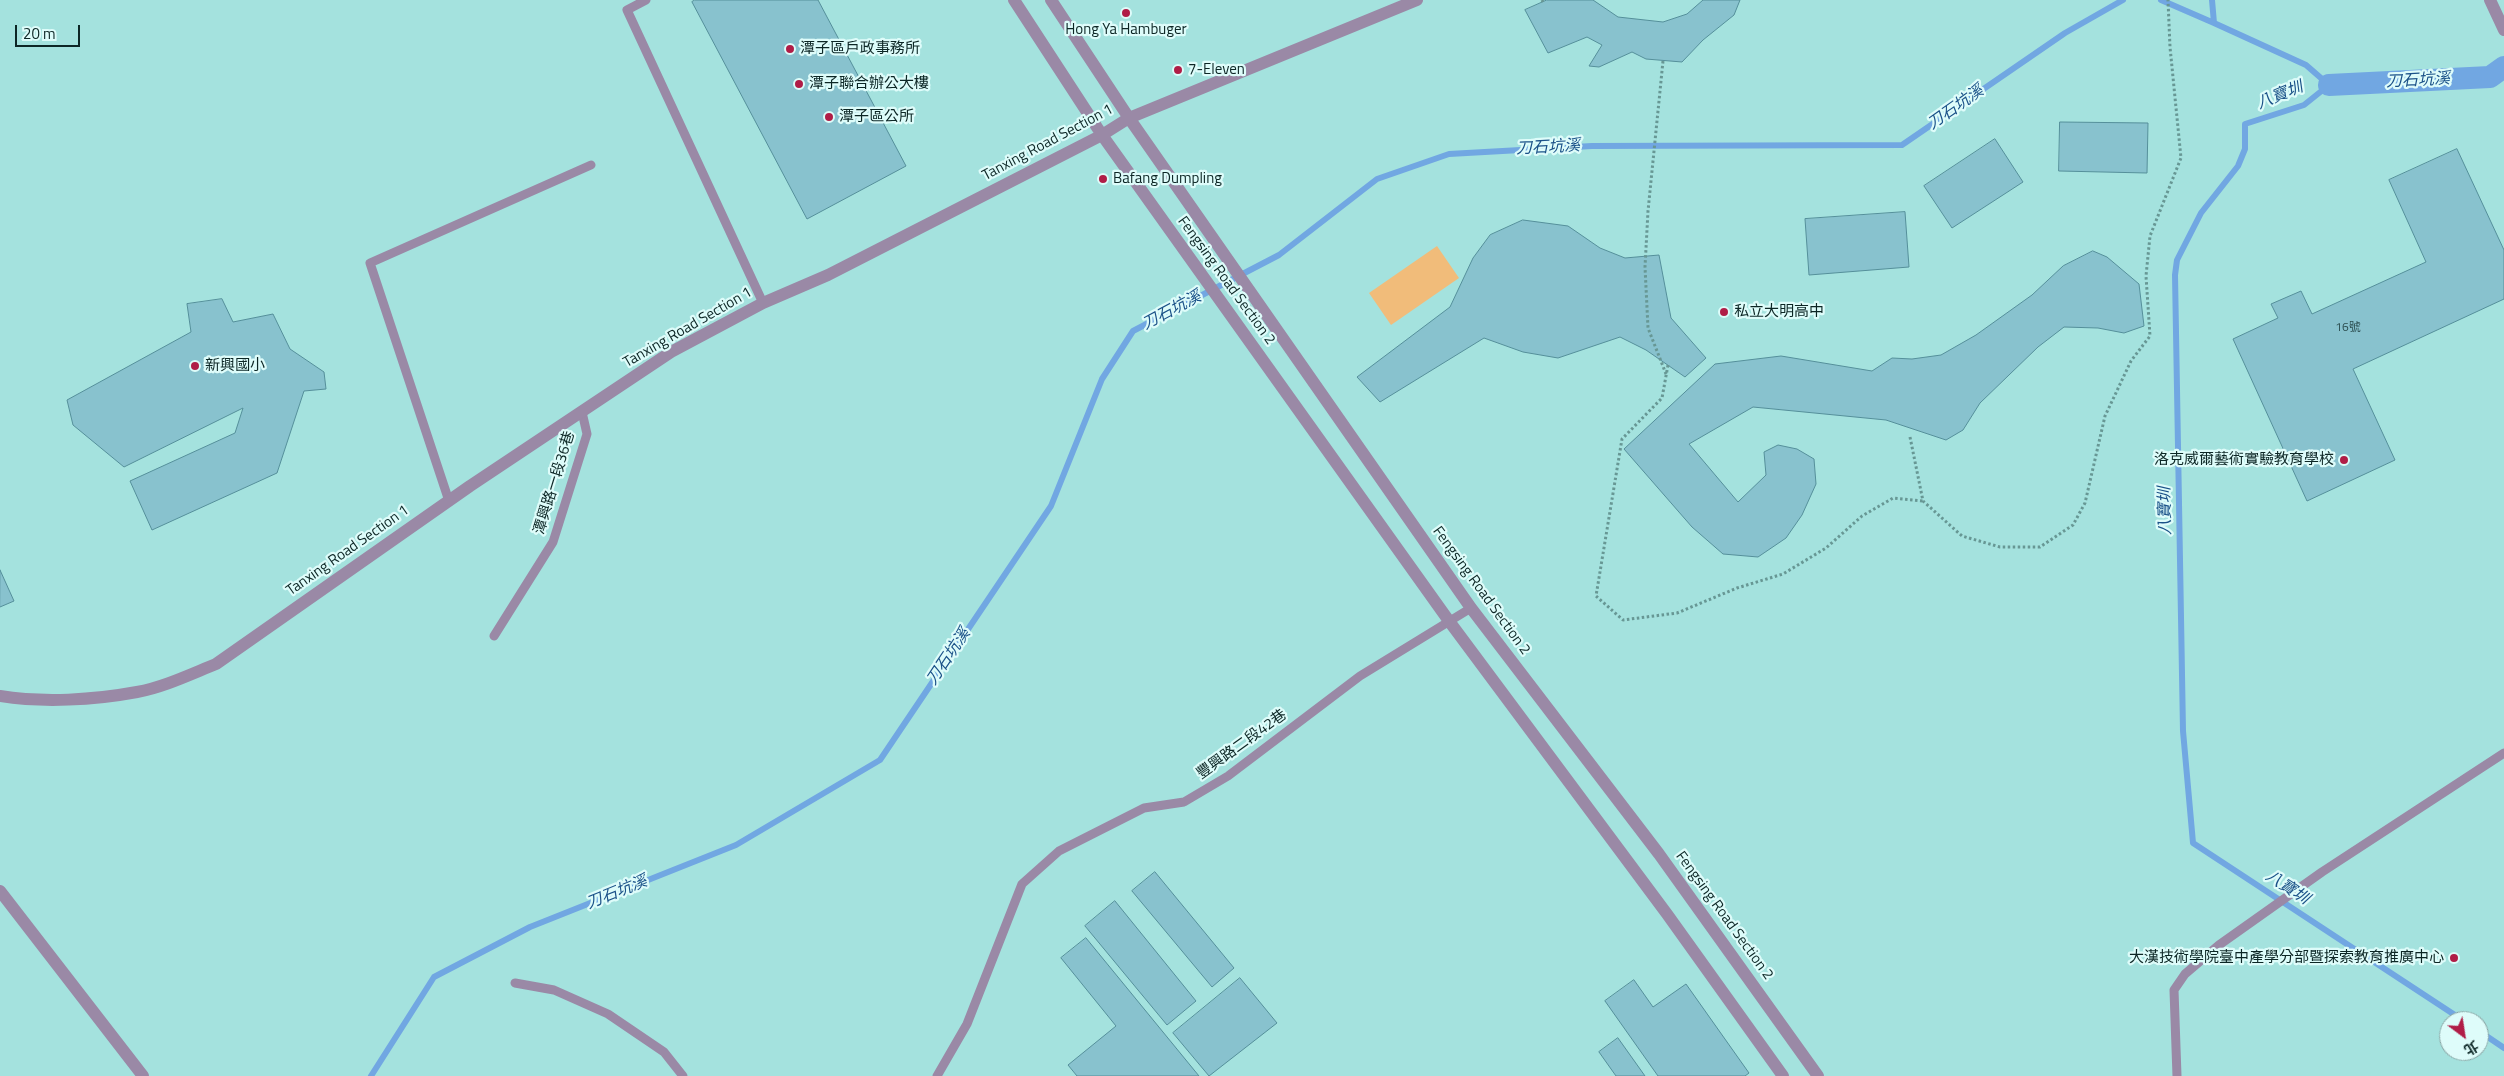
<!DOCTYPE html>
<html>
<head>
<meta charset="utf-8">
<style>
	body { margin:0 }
	#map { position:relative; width:2504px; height:1076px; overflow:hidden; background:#a4e2de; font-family:"Titillium Web","Noto Sans TC",sans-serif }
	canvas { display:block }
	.north { position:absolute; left:2439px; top:1011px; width:50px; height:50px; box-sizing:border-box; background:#defcfa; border:1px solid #8aa6a5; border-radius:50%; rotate:149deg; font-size:14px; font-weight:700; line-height:20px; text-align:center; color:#0c2625 }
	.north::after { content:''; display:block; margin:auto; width:18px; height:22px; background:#b01d47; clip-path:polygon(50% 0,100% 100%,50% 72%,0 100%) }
	.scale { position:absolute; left:15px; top:25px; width:65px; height:22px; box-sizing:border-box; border:2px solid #0c2625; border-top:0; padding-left:6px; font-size:15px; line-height:18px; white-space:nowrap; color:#0c2625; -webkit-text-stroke:4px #defcfa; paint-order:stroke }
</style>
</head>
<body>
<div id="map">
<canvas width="2504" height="1076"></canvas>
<div class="north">北</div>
<div class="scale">20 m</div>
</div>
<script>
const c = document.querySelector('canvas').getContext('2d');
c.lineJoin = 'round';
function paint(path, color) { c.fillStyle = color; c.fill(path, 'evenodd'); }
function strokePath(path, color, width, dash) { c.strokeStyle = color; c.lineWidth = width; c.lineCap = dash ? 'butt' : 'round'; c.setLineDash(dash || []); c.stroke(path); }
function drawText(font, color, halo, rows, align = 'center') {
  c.font = font + ' "Titillium Web","Noto Sans TC",sans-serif'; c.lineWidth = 4.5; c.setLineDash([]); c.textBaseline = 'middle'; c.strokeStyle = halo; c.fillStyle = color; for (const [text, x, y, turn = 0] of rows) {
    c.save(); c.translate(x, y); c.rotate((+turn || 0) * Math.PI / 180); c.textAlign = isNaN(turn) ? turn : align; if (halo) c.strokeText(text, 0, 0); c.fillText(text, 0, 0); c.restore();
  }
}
paint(new Path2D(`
	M1437,246L1459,278L1391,325L1369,293Z`), '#f1bc7a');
strokePath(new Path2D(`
	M2161,0L2214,23
	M2212,0L2214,23L2306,65L2329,85L2304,105L2245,124V149L2238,166L2201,213L2177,260L2175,275L2183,731L2193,843L2464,1021
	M2479,1031L2504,1048
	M371,1076L434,977L530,927L736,845L880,760L1051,506L1102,379L1133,331L1279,255L1377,179L1449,154L1592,146L1902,145L2065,33L2123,0`), '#71a7e2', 6);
strokePath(new Path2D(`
	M2329,85L2490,77L2504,67`), '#71a7e2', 22);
const building = new Path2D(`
	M695,0H818L906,166L807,219L692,2Z
	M1547,0H1593L1618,17L1663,22L1687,14L1703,0H1740L1734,15L1703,40L1682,62L1646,59L1632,52L1599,67L1589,66L1602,45L1587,37L1548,53L1525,10Z
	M2060,122L2148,123L2147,173L2059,171Z
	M1995,139L2023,182L1952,228L1924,186Z
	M2457,149L2504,250V299L2353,369L2395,460L2307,501L2233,339L2278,318L2271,304L2301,291L2312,314L2426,262L2389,180Z
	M1905,212L1909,267L1809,275L1805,219Z
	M1523,220L1568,226L1600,248L1625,258L1659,255L1671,318L1706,358L1685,377L1646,350L1620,337L1558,358L1523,352L1484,338L1380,402L1357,377L1450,307L1473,258L1490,235Z
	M2093,251L2107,257L2139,284L2144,326L2124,333L2098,328L2064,327L2038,347L1980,403L1963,430L1946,440L1886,420L1753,407L1689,444L1738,502L1766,475L1764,452L1778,445L1797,449L1814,459L1816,484L1802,515L1786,538L1758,557L1723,554L1692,527L1624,449L1715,364L1781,356L1872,371L1892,358L1912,359L1941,355L1976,335L2032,295L2063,266Z
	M222,299L233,322L273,314L290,349L324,372L326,389L304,391L277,473L152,530L130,481L235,433L243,408L124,467L73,425L67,400L191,332L187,304Z
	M0,570L14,601L0,607Z
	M1155,872L1234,968L1212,987L1132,891Z
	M1115,901L1196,1001L1167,1025L1085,926Z
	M1086,938L1199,1076H1077L1068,1065L1116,1026L1061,958Z
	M1240,978L1277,1023L1209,1076L1173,1033Z
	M1634,980L1653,1007L1686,984L1749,1073L1745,1076H1658L1605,1001Z
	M1618,1038L1645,1076H1616L1599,1052Z`);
paint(building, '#88c2ce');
strokePath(building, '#558f9a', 1);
strokePath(new Path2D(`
	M1542,0L1543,2
	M1663,61L1648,211L1645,267L1648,328L1666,374
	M1668,365L1662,398L1622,439L1596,596L1623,620L1677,613L1737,588L1783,574L1826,548L1862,516L1893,498L1923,501
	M1910,437L1923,501L1962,536L2000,547H2040L2073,525L2085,503L2105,416L2131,361L2150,336L2146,276L2150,236L2181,158L2170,47L2168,0`), '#679794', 3, [2.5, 2.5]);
strokePath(new Path2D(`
	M646,0L627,10L763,303
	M449,501L370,263L591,165
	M494,636L553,542L587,434L582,412
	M515,983L554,990L608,1014L664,1052L683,1076
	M937,1076L967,1024L1022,884L1059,851L1144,808L1184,802L1228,776L1360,676L1471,608
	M2177,1076L2174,990L2185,974L2219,945L2322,872L2504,753`), '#9a89a6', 9);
strokePath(new Path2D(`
	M2490,0L2504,30
	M0,891L143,1076`), '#9a89a6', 12);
strokePath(new Path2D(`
	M1014,0L1102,135L1449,621L1667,914L1783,1076
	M1051,0L1129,118L1471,608L1659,854L1818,1076
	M0,696C43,703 94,700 137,692C164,687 191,674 216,664L470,486L671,352L763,303L828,275L1102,135L1129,118L1417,0`), '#9a89a6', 12);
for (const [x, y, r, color] of [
	[1126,13,5,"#b01d47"],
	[790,49,5,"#b01d47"],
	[1178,70,5,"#b01d47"],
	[799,84,5,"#b01d47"],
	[829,117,5,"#b01d47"],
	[1103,179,5,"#b01d47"],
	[1724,312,5,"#b01d47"],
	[195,366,5,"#b01d47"],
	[2344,460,5,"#b01d47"],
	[2454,958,5,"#b01d47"]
]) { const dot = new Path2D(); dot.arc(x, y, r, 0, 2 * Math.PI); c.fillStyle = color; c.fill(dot); strokePath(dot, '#defcfa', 2); }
drawText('12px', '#2b4d4f', null, [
	["16號",2348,328]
]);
drawText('15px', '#0c2625', '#defcfa', [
	["Hong Ya Hambuger",1126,30,"center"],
	["潭子區戶政事務所",800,49],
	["7-Eleven",1188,70],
	["潭子聯合辦公大樓",809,84],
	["潭子區公所",839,117],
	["Bafang Dumpling",1113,179],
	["私立大明高中",1734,312],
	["新興國小",205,366],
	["洛克威爾藝術實驗教育學校",2334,460,"right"],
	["大漢技術學院臺中產學分部暨探索教育推廣中心",2444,958,"right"]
], 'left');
drawText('15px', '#0c2625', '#defcfa', [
	["Tanxing Road Section 1",1048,143,-28],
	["Fengsing Road Section 2",1226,281,54],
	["Tanxing Road Section 1",688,328,-30],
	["潭興路一段36巷",555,483,-73],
	["Tanxing Road Section 1",348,551,-35],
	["Fengsing Road Section 2",1481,591,54],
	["豐興路二段42巷",1242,745,-36],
	["Fengsing Road Section 2",1724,916,54]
]);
drawText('italic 16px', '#1a5188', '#defcfa', [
	["刀石坑溪",2418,81,-3],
	["八寶圳",2280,96,-22],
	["刀石坑溪",1956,108,-35],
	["刀石坑溪",1548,148,-3],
	["刀石坑溪",1172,311,-28],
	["八寶圳",2166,511,-91],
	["刀石坑溪",949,657,-56],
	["八寶圳",2287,888,33],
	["刀石坑溪",617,893,-22]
]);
</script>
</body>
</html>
